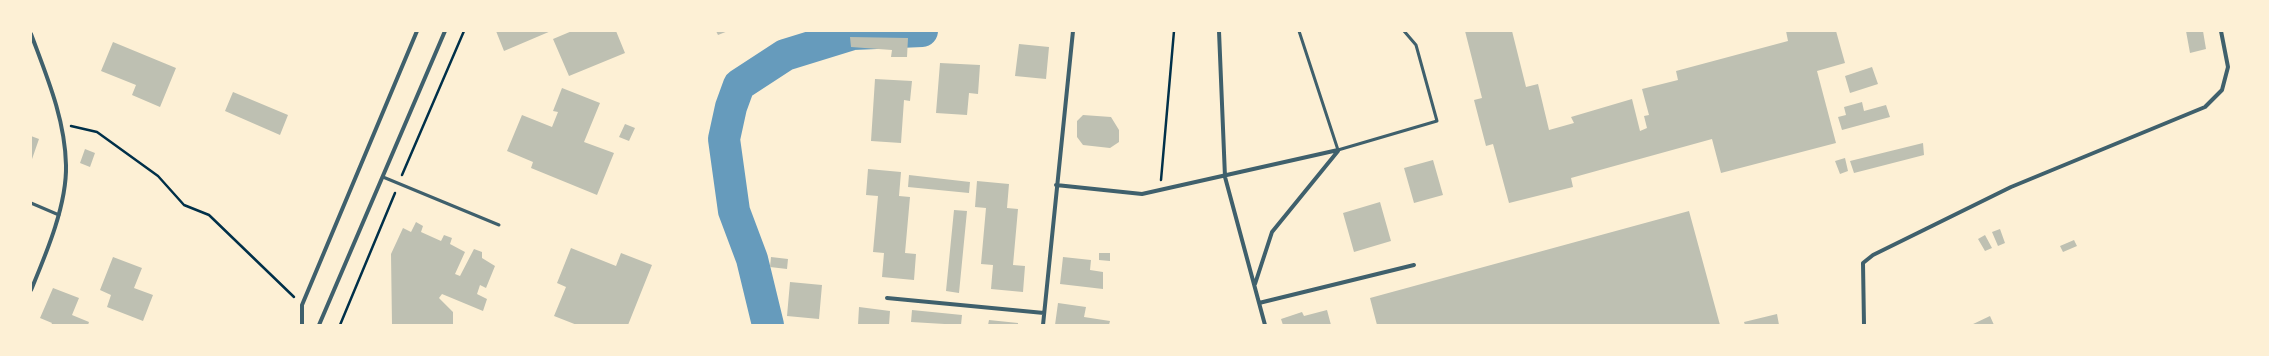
<!DOCTYPE html>
<html>
<head>
<meta charset="utf-8">
<style>
	body { margin:0 }
	#map { position:relative; width:2269px; height:356px; overflow:hidden; background:#fdf0d5; font-family:Figtree,sans-serif }
	canvas { display:block }
	.frame { position:absolute; inset:0; border:32px solid #fdf0d5; pointer-events:none }
</style>
</head>
<body>
<div id="map">
<canvas width="2269" height="356"></canvas>
<div class="frame"></div>
</div>
<script>
const c = document.querySelector('canvas').getContext('2d');
c.lineJoin = 'round';
function strokePath(path, color, width, dash) { c.strokeStyle = color; c.lineWidth = width; c.lineCap = dash ? 'butt' : 'round'; c.setLineDash(dash || []); c.stroke(path); }
function paint(path, color) { c.fillStyle = color; c.fill(path, 'evenodd'); }
strokePath(new Path2D(`
	M768,325L752,259L734,211L724,139L731,107L739,85L785,55L853,34L922,31`), '#669bbc', 32);
paint(new Path2D(`
	M496,31H551L504,51Z
	M572,31H616L625,53L569,76L553,39Z
	M716,31H728L718,35Z
	M1465,31H1512L1526,87L1538,84L1549,130L1574,123L1571,117L1632,99L1640,131L1647,128L1644,116L1649,115L1642,89L1678,80L1676,71L1788,41L1786,31H1836L1845,63L1817,71L1836,143L1721,173L1712,139L1571,178L1573,187L1509,203L1493,144L1486,146L1474,100L1482,98Z
	M2186,31H2203L2206,49L2190,53Z
	M850,37L908,38L907,57H891L892,50L851,47Z
	M113,42L176,68L160,107L132,95L136,85L101,71Z
	M1019,44L1049,47L1046,79L1015,76Z
	M940,63L980,65L978,94L969,93L967,115L936,113Z
	M1872,67L1878,84L1850,93L1845,76Z
	M875,79L912,81L910,101L904,100L901,143L871,141Z
	M562,88L600,103L584,142L614,153L597,195L531,168L533,162L507,151L522,115L552,127L558,112L553,111Z
	M233,92L288,115L280,135L225,111Z
	M1862,102L1864,111L1886,105L1890,117L1842,130L1838,117L1846,115L1844,107Z
	M1083,115L1111,117L1119,130V142L1110,148L1083,145L1077,137V121Z
	M625,124L635,128L629,141L619,137Z
	M31,136L39,139L31,162Z
	M1923,143L1924,155L1854,173L1850,161Z
	M85,149L95,153L90,167L80,163Z
	M1845,158L1848,171L1840,174L1835,161Z
	M1433,160L1443,195L1414,203L1404,168Z
	M868,169L901,172L899,196L910,197L905,253L916,254L914,280L882,277L884,253L873,252L878,196L866,195Z
	M909,175L970,182L969,193L908,187Z
	M977,181L1009,184L1007,208L1018,209L1013,265L1025,266L1023,292L991,289L993,265L981,264L986,208L975,207Z
	M1380,202L1391,241L1354,252L1343,213Z
	M954,210L967,211L959,293L946,291Z
	M1689,211L1720,325H1377L1370,298Z
	M416,222L423,226L421,232L441,241L444,235L452,238L450,244L465,252L455,274L460,276L474,249L482,252V258L495,266L486,288L480,285L477,294L487,299L483,311L442,294L439,298L453,312V325H392L391,254L403,228L411,232Z
	M2000,229L2005,243L1998,246L1992,232Z
	M1985,235L1992,248L1985,251L1978,239Z
	M2074,240L2077,246L2063,252L2060,246Z
	M571,248L616,266L621,253L652,265L628,325H577L554,316L566,287L557,283Z
	M1099,253H1110V261L1099,260Z
	M113,257L142,268L134,288L153,295L143,321L107,307L111,295L100,290Z
	M771,257L788,259L787,269L770,267Z
	M1063,257L1091,260L1090,270L1103,272V289L1060,284Z
	M790,282L822,285L819,319L787,316Z
	M53,288L79,298L72,315L89,322L88,325H51L52,323L40,318Z
	M1058,303L1086,307L1084,317L1110,321L1109,325H1055Z
	M859,307L890,311L889,325H858Z
	M912,310L962,315L961,325L911,322Z
	M1327,310L1331,325H1283L1281,319L1302,312L1304,316Z
	M1777,314L1779,325H1745L1744,322Z
	M1990,316L1994,325H1971Z
	M989,320L1018,323V325H988Z`), '#bec0b2');
strokePath(new Path2D(`
	M71,126L97,132L158,176L184,205L209,215L294,297
	M402,175L464,31
	M1161,180L1174,31
	M340,325L395,193`), '#003049', 2.5);
strokePath(new Path2D(`
	M1299,31L1338,150L1437,121L1416,45L1404,31
	M383,177L499,225
	M31,203L59,215`), '#3f606c', 3);
strokePath(new Path2D(`
	M1219,31L1225,177L1265,325
	M31,34C47,77 65,119 66,165C67,205 46,254 31,290
	M1056,185L1142,194L1338,150
	M1255,284L1272,232L1338,151
	M887,298L1044,313
	M1259,303L1414,265
	M302,325V305L417,31
	M319,325L445,31
	M1043,325L1073,31
	M1864,325L1863,263L1873,255L2011,187L2205,107L2222,90L2228,67L2221,31`), '#3f606c', 4);
</script>
</body>
</html>
